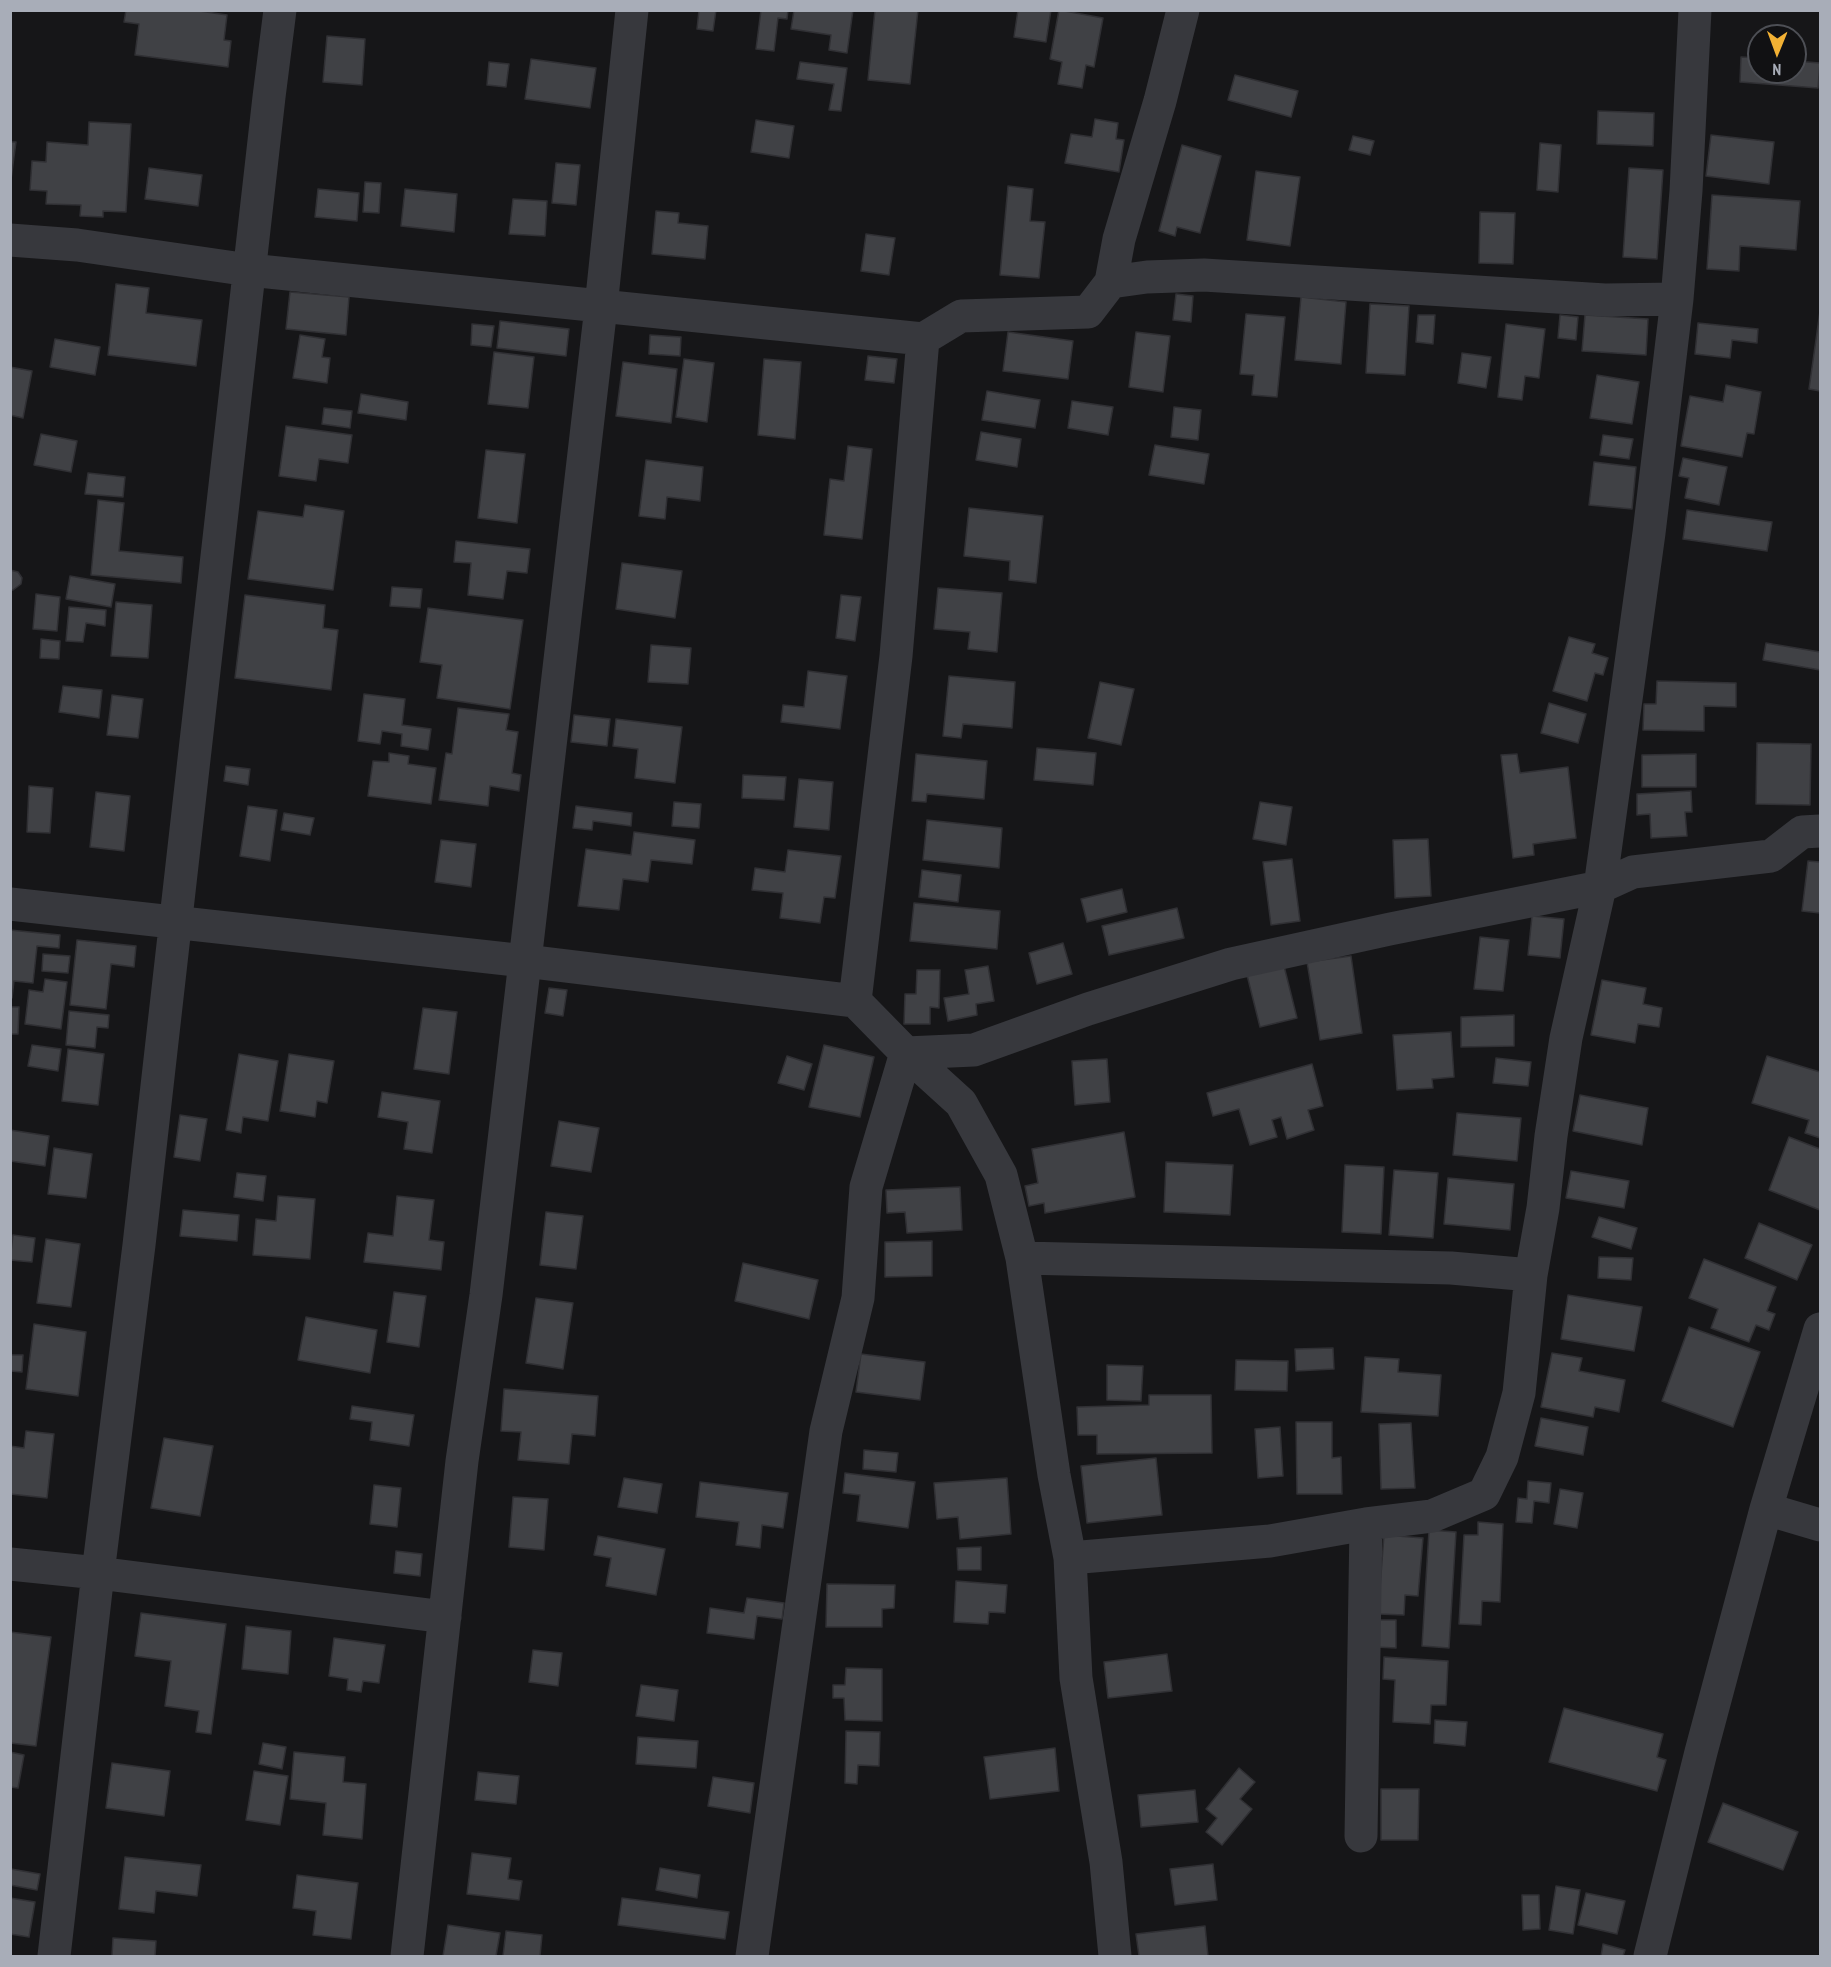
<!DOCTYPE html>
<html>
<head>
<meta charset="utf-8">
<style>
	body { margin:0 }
	#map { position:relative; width:1831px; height:1967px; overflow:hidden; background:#161618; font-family:"PT Sans Narrow",sans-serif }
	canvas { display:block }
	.frame { position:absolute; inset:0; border:12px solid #a8adb8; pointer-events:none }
	.north { position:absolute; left:1747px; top:24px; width:60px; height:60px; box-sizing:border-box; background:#111113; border:2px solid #4d4f55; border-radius:50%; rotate:181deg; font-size:16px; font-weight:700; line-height:24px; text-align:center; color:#a8adb8 }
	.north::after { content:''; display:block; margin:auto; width:21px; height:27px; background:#f2b134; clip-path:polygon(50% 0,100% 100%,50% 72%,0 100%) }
</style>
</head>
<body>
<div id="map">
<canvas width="1831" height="1967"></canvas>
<div class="frame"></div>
<div class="north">N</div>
</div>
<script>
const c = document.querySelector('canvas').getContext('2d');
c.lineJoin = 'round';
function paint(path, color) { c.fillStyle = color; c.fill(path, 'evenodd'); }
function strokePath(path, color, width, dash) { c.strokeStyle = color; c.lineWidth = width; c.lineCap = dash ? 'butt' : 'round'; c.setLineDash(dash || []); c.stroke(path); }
const building = new Path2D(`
	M126,10H193L227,15L224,40L231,41L228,67L135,55L139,24L124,22Z
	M699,10H716L713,31L697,29Z
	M761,10H788L787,19L778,18L774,51L756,49Z
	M794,10H853L847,53L829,50L831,35L791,29Z
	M875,10H918L910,84L868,80Z
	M1018,10H1051L1046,42L1014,37Z
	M1059,10L1103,18L1094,67L1086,65L1082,88L1058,84L1062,62L1050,59Z
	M327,36L365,39L362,85L323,82Z
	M1741,57L1759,58V72H1795V61L1820,63L1818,88L1740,82Z
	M531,59L596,68L590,108L525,99Z
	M489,62L509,64L506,87L487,85Z
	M800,62L847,68L841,111L829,110L834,84L797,79Z
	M1235,75L1298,91L1291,117L1228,100Z
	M1598,111L1654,113L1653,146L1597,144Z
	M1095,119L1118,123L1116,139L1124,140L1119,172L1065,163L1071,134L1092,137Z
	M756,120L794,126L789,158L751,152Z
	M89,122L131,124L126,212L103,211V217L80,216L81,205L46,204L47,191L30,190L32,161L46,162L47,142L88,145Z
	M1711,135L1774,142L1769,184L1706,176Z
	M1353,136L1374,141L1370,155L1349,150Z
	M10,142H16L10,187Z
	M1540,143L1561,145L1558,192L1537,190Z
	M1182,145L1221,156L1200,233L1177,227L1175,236L1159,231Z
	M556,163L580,165L576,205L552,203Z
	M149,168L202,175L198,206L145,199Z
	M1629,168L1663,170L1657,259L1623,257Z
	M1256,171L1300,177L1290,246L1247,240Z
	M365,182L381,183L379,213L363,212Z
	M1008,186L1033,189L1030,221L1045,222L1039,278L1000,275Z
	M318,189L359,193L357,221L315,217Z
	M405,189L457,194L454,232L401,226Z
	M1712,195L1800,201L1796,250L1740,246L1739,271L1707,269Z
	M513,199L547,201L545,236L509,234Z
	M656,211L679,213L678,223L708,226L705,259L652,254Z
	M1480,212L1515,213L1513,264L1479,263Z
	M866,234L895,238L889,275L861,271Z
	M116,284L149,288L146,313L202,320L196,366L108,355Z
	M290,292L349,297L346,335L286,329Z
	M1176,294L1193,296L1191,322L1173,320Z
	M1301,297L1346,302L1341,364L1295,360Z
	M1370,304L1409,306L1405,375L1366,373Z
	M1820,311V391L1809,389Z
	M1246,314L1285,317L1277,397L1252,395L1254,375L1240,374Z
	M1418,315H1435L1433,344L1416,342Z
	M1560,315L1578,317L1576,340L1558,338Z
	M1585,315L1648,319L1646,355L1582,351Z
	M500,321L569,329L566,356L497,348Z
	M1698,323L1758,329L1757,343L1732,340L1730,358L1695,354Z
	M472,324L494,326L491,347L471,345Z
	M1506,324L1545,329L1539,378L1525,376L1522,400L1498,397Z
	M1008,332L1073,341L1068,379L1003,371Z
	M1136,332L1170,336L1163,392L1129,387Z
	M300,335L325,339L322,357L330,358L327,383L293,378Z
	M650,335L681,337L680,356L649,354Z
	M55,339L100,347L95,375L50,367Z
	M494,352L534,357L528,408L488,404Z
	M1462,353L1491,357L1486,388L1458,383Z
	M868,356L897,359L894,383L865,380Z
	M684,359L714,363L707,422L676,417Z
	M764,359L801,362L795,439L758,435Z
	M623,362L677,369L671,423L616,416Z
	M10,367L32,371L23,418L10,415Z
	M1597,375L1639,382L1632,424L1590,418Z
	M1726,385L1761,392L1754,434L1747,433L1742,457L1681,446L1690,396L1723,402Z
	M987,391L1040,400L1035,428L982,420Z
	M361,394L408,402L406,420L358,413Z
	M1072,401L1113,407L1108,435L1068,428Z
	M1174,407L1201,410L1198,440L1171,437Z
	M324,408L352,411L350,428L322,424Z
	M286,426L352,435L348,463L319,459L316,481L279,476Z
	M981,432L1021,439L1017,467L976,460Z
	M41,434L77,441L71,472L34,465Z
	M1603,435L1633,439L1629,459L1600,455Z
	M1155,445L1209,454L1204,484L1149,475Z
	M848,446L872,449L862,539L824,535L830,479L844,481Z
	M486,450L525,454L517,523L478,518Z
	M1683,458L1727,467L1719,505L1685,498L1689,478L1679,476Z
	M646,460L703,467L700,501L667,497L665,519L639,516Z
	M1594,462L1636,467L1632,509L1589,505Z
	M88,473L125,477L123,497L85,494Z
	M98,500L124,503L119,551L183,557L181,583L91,575Z
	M305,505L344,511L333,590L248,579L258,511L303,517Z
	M969,508L1043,516L1036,583L1009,580L1010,561L964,556Z
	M1687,510L1772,522L1767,551L1683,539Z
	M456,541L530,549L527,573L507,571L503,599L468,595L471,563L454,562Z
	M622,563L682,571L675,618L616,609Z
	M10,570L18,572L22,578L21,584L13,590H10Z
	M70,576L115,584L111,607L66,599Z
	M392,587L422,589L420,608L390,606Z
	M938,588L1002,593L997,652L968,649L970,632L934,629Z
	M36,594L60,597L57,631L33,629Z
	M245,595L325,605L323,628L338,630L331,690L235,678Z
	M841,595L861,597L855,641L836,638Z
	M116,602L152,605L148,658L111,656Z
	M69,607L106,610L105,626L86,623L83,642L66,641Z
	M428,608L523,620L510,709L437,698L442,665L420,662Z
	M1569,637L1595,644L1592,653L1608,658L1603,675L1595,673L1587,701L1553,691Z
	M41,639L60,641L59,659L40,658Z
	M1766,643L1820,652V670L1763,660Z
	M651,645L691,648L688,684L648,682Z
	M808,671L847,676L840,729L781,722L783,705L804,707Z
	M949,676L1015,682L1012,728L963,724L961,738L943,736Z
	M1657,681L1736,683V707L1704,706V731L1643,730L1644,704H1656Z
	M1100,682L1134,689L1121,745L1088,738Z
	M63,686L102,690L99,718L59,712Z
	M364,694L405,699L402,725L431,729L428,750L401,746L402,734L382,731L380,744L358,741Z
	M112,695L143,699L138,738L107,735Z
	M1549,703L1586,714L1578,743L1541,733Z
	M458,708L509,714L506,730L518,732L512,773L521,775L519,791L490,786L488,806L439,800L446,753L452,754Z
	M574,715L610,719L607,746L571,742Z
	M616,719L682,727L675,783L635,778L638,749L613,746Z
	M1757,743L1811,744L1810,805L1756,804Z
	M1037,748L1096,753L1093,785L1034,780Z
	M389,753L409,756L408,764L436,768L431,804L368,796L373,761L389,762Z
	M916,754L987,761L984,799L927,794L926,802L912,801Z
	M1517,754L1520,773L1568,767L1576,838L1533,844L1534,855L1513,858L1501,755Z
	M1696,754V787H1642V755Z
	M226,766L250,769L248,785L224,781Z
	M743,775L786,777L784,800L742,798Z
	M799,779L833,782L829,830L794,827Z
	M29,786L53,788L50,833L27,832Z
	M1691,791L1692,812H1685L1687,836L1651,838L1650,814L1637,815V794Z
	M96,792L130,796L124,851L90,847Z
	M674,802L701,804L699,828L672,826Z
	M1260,802L1292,807L1286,845L1253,839Z
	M248,806L277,810L270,861L240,856Z
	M576,806L632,813L631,826L593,821L592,830L573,828Z
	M284,813L314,818L310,835L281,830Z
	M927,820L1002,828L999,868L923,860Z
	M634,832L695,840L692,864L651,860L648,882L623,879L619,910L578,906L586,849L631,855Z
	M1428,839L1431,896L1395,898L1393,840Z
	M441,840L476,844L471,887L435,882Z
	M788,850L841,856L835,898L824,897L820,923L780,918L783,893L752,890L755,868L785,872Z
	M1292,859L1300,921L1271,925L1263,862Z
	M1808,861L1820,862V913L1802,911Z
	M922,870L961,875L958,902L919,897Z
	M1122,889L1127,912L1087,922L1081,899Z
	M914,903L1000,911L997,949L910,941Z
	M1177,908L1184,938L1109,955L1102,926Z
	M1532,916L1564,919L1560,958L1528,955Z
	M10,930L60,935L59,948L37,946L33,983L14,981L12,998H10Z
	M1480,937L1509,940L1503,991L1474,989Z
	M77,940L136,946L134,967L111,964L106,1009L70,1005Z
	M1063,943L1072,974L1037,984L1029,953Z
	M43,954L70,956L68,973L42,971Z
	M1351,956L1362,1033L1320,1040L1307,962Z
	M988,966L994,1001L976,1004L977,1015L948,1021L944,998L969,994L965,970Z
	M1284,966L1297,1018L1260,1027L1247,975Z
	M917,970H940L939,1008L930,1007V1024H904L905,994H916Z
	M45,979L67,982L61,1029L25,1024L29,990L43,992Z
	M1602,980L1646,988L1643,1004L1662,1008L1659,1027L1638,1024L1635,1043L1591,1035Z
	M549,988L567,990L563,1016L545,1013Z
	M10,1007H19L18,1034H10Z
	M423,1008L457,1012L449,1074L414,1069Z
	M69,1011L109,1015L108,1028L97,1027L95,1048L66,1045Z
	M1514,1015V1046L1461,1047V1017Z
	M1451,1032L1454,1077L1432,1079L1433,1088L1397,1090L1393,1035Z
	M32,1045L61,1049L58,1071L28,1066Z
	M824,1045L874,1057L860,1117L809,1107Z
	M68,1049L104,1054L98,1105L62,1101Z
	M239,1054L278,1061L268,1121L243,1117L241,1133L226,1130Z
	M289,1054L334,1061L327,1103L317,1101L315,1117L280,1111Z
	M787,1056L812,1064L804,1090L778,1083Z
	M1767,1056L1820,1072V1138L1805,1133L1809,1120L1752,1103Z
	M1496,1058L1531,1062L1528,1086L1493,1083Z
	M1107,1059L1110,1102L1075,1105L1072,1061Z
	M1312,1064L1323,1106L1308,1110L1314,1130L1287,1139L1281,1117L1272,1120L1277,1137L1250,1145L1239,1109L1213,1116L1207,1093Z
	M382,1092L440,1101L432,1153L404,1149L408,1122L378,1117Z
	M1580,1095L1648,1108L1642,1145L1573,1131Z
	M1457,1113L1521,1118L1517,1161L1453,1155Z
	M180,1115L207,1119L200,1161L174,1157Z
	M559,1121L599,1128L591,1172L551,1166Z
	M10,1130L49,1136L45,1166L10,1161Z
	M1124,1132L1135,1197L1045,1213L1044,1203L1029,1206L1025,1186L1038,1183L1032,1149Z
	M1789,1137L1820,1149V1210L1769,1190Z
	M54,1148L92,1154L86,1198L48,1194Z
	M1166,1162L1233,1165L1230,1215L1164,1212Z
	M1345,1165L1384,1167L1381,1234L1342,1232Z
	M1394,1170L1438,1173L1433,1238L1389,1235Z
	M1571,1171L1629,1181L1624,1208L1566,1198Z
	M237,1173L266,1176L263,1201L234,1197Z
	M1448,1178L1514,1184L1510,1230L1444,1224Z
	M960,1187L962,1230L907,1233L905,1212L887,1213L886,1190Z
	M278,1196L315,1199L310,1259L253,1255L256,1219L276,1221Z
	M397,1196L434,1200L429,1240L444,1242L441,1270L364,1262L368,1233L393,1236Z
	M183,1210L239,1215L237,1241L180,1236Z
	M546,1212L583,1216L576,1269L540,1265Z
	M1599,1217L1637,1228L1631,1249L1592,1237Z
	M1759,1223L1812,1245L1797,1280L1745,1258Z
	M13,1235L35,1238L32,1262L10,1260Z
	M46,1239L80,1244L71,1307L37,1303Z
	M932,1241V1276L885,1277V1242Z
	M1599,1257L1633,1258L1631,1280L1598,1278Z
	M1704,1259L1776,1287L1767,1311L1775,1314L1769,1330L1756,1325L1749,1342L1711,1328L1718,1309L1689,1298Z
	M743,1263L818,1280L809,1319L735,1301Z
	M394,1292L426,1296L419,1347L387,1342Z
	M1568,1295L1642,1307L1634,1351L1561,1339Z
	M536,1298L573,1303L563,1369L526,1363Z
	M306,1317L377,1330L370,1373L298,1360Z
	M34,1324L86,1332L78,1396L26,1389Z
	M1689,1327L1760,1352L1733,1427L1662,1401Z
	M1333,1348L1334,1369L1296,1371L1295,1349Z
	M1552,1353L1582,1358L1579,1371L1625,1380L1619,1412L1595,1407L1593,1417L1541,1407Z
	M861,1354L925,1362L920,1400L856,1392Z
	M10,1355H23L22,1372L10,1371Z
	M1365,1357L1399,1359L1398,1372L1441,1375L1438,1416L1361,1412Z
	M1236,1360L1288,1361L1287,1391L1235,1390Z
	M1107,1365L1143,1366L1141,1401L1107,1400Z
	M504,1389L598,1396L595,1436L572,1434L569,1464L518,1460L521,1432L501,1431Z
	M1149,1395H1211L1212,1453L1097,1454V1435H1078L1077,1407L1149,1405Z
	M352,1406L414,1415L409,1446L370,1440L372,1422L350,1419Z
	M1541,1418L1588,1427L1583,1455L1535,1446Z
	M1296,1422H1332V1458L1341,1457L1342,1494H1297Z
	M1411,1423L1415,1488L1381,1489L1379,1424Z
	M1280,1427L1283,1476L1258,1478L1255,1429Z
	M26,1431L54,1434L47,1498L10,1494V1446L24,1448Z
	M164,1438L213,1446L200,1516L151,1508Z
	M864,1450L898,1453L896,1472L863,1469Z
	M1156,1458L1162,1515L1087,1523L1081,1466Z
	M845,1473L915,1482L908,1528L857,1521L860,1495L843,1493Z
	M624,1478L662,1484L657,1513L618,1507Z
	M1007,1478L1011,1534L960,1539L958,1517L937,1519L934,1483Z
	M1528,1481L1551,1483L1549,1503L1534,1501L1532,1523L1516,1522L1518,1498L1527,1499Z
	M700,1482L788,1493L783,1528L762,1525L760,1548L736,1545L739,1522L696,1517Z
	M374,1485L401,1488L397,1527L370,1524Z
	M1560,1489L1583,1493L1577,1528L1554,1524Z
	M513,1497L548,1499L544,1550L509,1547Z
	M1478,1522L1503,1524L1500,1602L1482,1601L1481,1625L1459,1624L1464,1535H1478Z
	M1429,1530L1456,1532L1449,1648L1422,1646Z
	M1384,1535L1423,1538L1418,1596L1405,1595L1404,1615L1378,1614Z
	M598,1536L665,1549L656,1595L606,1586L611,1558L594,1555Z
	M981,1547V1570H958L957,1548Z
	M396,1551L422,1554L420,1576L394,1573Z
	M956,1581L1007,1585L1005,1613L989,1612L988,1624L954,1622Z
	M827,1584L895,1585L894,1608L882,1609V1627H826Z
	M747,1598L784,1603L782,1619L757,1616L754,1639L707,1633L710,1608L744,1613Z
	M141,1613L226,1624L211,1734L196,1732L199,1711L165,1706L171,1661L135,1656Z
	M1375,1620H1396V1648L1375,1647Z
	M246,1626L291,1631L288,1674L242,1669Z
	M10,1632L51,1637L36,1746L10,1743Z
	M334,1638L385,1645L379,1683L363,1681L361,1692L347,1690L348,1679L329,1676Z
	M533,1650L562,1653L558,1686L529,1682Z
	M1167,1654L1172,1691L1108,1698L1104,1662Z
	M1384,1657L1448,1661L1446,1705H1431L1430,1724L1393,1722L1395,1680L1383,1679Z
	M846,1668L882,1669V1721L845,1720L844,1698H833V1685H845Z
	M641,1685L678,1690L674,1721L636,1716Z
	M1564,1708L1663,1734L1657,1757L1666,1760L1657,1791L1549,1762Z
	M1435,1720L1467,1722L1465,1746L1434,1743Z
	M846,1731L880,1732L879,1766L858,1765L857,1784L845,1783Z
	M638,1737L698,1741L696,1768L636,1764Z
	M263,1743L286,1747L282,1769L259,1764Z
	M1055,1748L1059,1791L990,1799L984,1757Z
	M10,1752L24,1755L18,1788L10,1787Z
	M294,1752L345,1757L343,1782L366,1784L362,1839L323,1835L326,1803L290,1799Z
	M112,1763L170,1771L164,1816L106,1808Z
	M1239,1768L1255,1782L1240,1799L1252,1809L1222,1845L1206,1832L1217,1818L1206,1809Z
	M254,1771L288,1776L280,1825L246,1820Z
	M478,1772L519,1776L516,1804L475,1800Z
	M713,1777L754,1783L750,1813L708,1806Z
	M1381,1789H1419L1418,1840H1381Z
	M1195,1790L1198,1822L1141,1827L1138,1795Z
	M1723,1803L1798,1832L1783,1870L1708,1842Z
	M472,1853L511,1858L508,1879L522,1881L519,1900L467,1894Z
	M125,1857L201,1865L197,1896L156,1891L154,1913L119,1909Z
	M1213,1864L1217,1900L1175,1905L1170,1869Z
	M660,1868L700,1875L697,1898L656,1890Z
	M11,1869L40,1874L37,1890L10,1885Z
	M297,1875L358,1883L351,1939L313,1935L316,1911L293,1908Z
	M1556,1886L1580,1890L1573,1934L1549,1930Z
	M1586,1893L1625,1901L1617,1934L1578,1925Z
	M1522,1895H1539L1540,1929L1523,1930Z
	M10,1898L35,1902L29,1937L10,1934Z
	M622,1898L729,1912L725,1939L618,1925Z
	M448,1925L500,1933L496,1956H443Z
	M1205,1926L1208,1956H1139L1136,1934Z
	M506,1931L542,1935L540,1956H503Z
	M113,1938L156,1941L155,1956H112Z
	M1603,1944L1625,1950L1623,1956H1601Z`);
paint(building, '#404145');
strokePath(building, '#303034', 1.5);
strokePath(new Path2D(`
	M10,240L77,245L249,270L923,339L961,316L1088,312L1111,282L1147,277L1204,275L1605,300L1677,299
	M1111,282L1119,239L1160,101L1183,10
	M10,904L525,961L855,1001L906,1053L961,1103L1001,1175L1022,1258L1054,1475L1070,1558L1076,1678L1106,1862L1115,1956
	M855,1001L896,656L923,339
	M1022,1258L1451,1268L1531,1275
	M1766,1509L1820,1525
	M1070,1558L1270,1541L1366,1524L1432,1516L1484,1494L1502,1457L1519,1393L1531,1275L1543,1208L1551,1136L1566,1038L1600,887L1649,533L1677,299L1686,191L1695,10
	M10,1564L98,1573L445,1617
	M1361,1836L1366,1524
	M54,1956L98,1573L139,1245L269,97L280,10
	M407,1956L462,1461L486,1295L525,961L601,307L632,10
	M752,1956L826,1431L858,1298L866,1187L906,1053L974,1050L1088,1009L1231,964L1390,929L1600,887L1633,872L1771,856L1802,832L1820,831
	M1650,1956L1701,1752L1766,1509L1820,1329`), '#37383d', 33);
</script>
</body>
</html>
